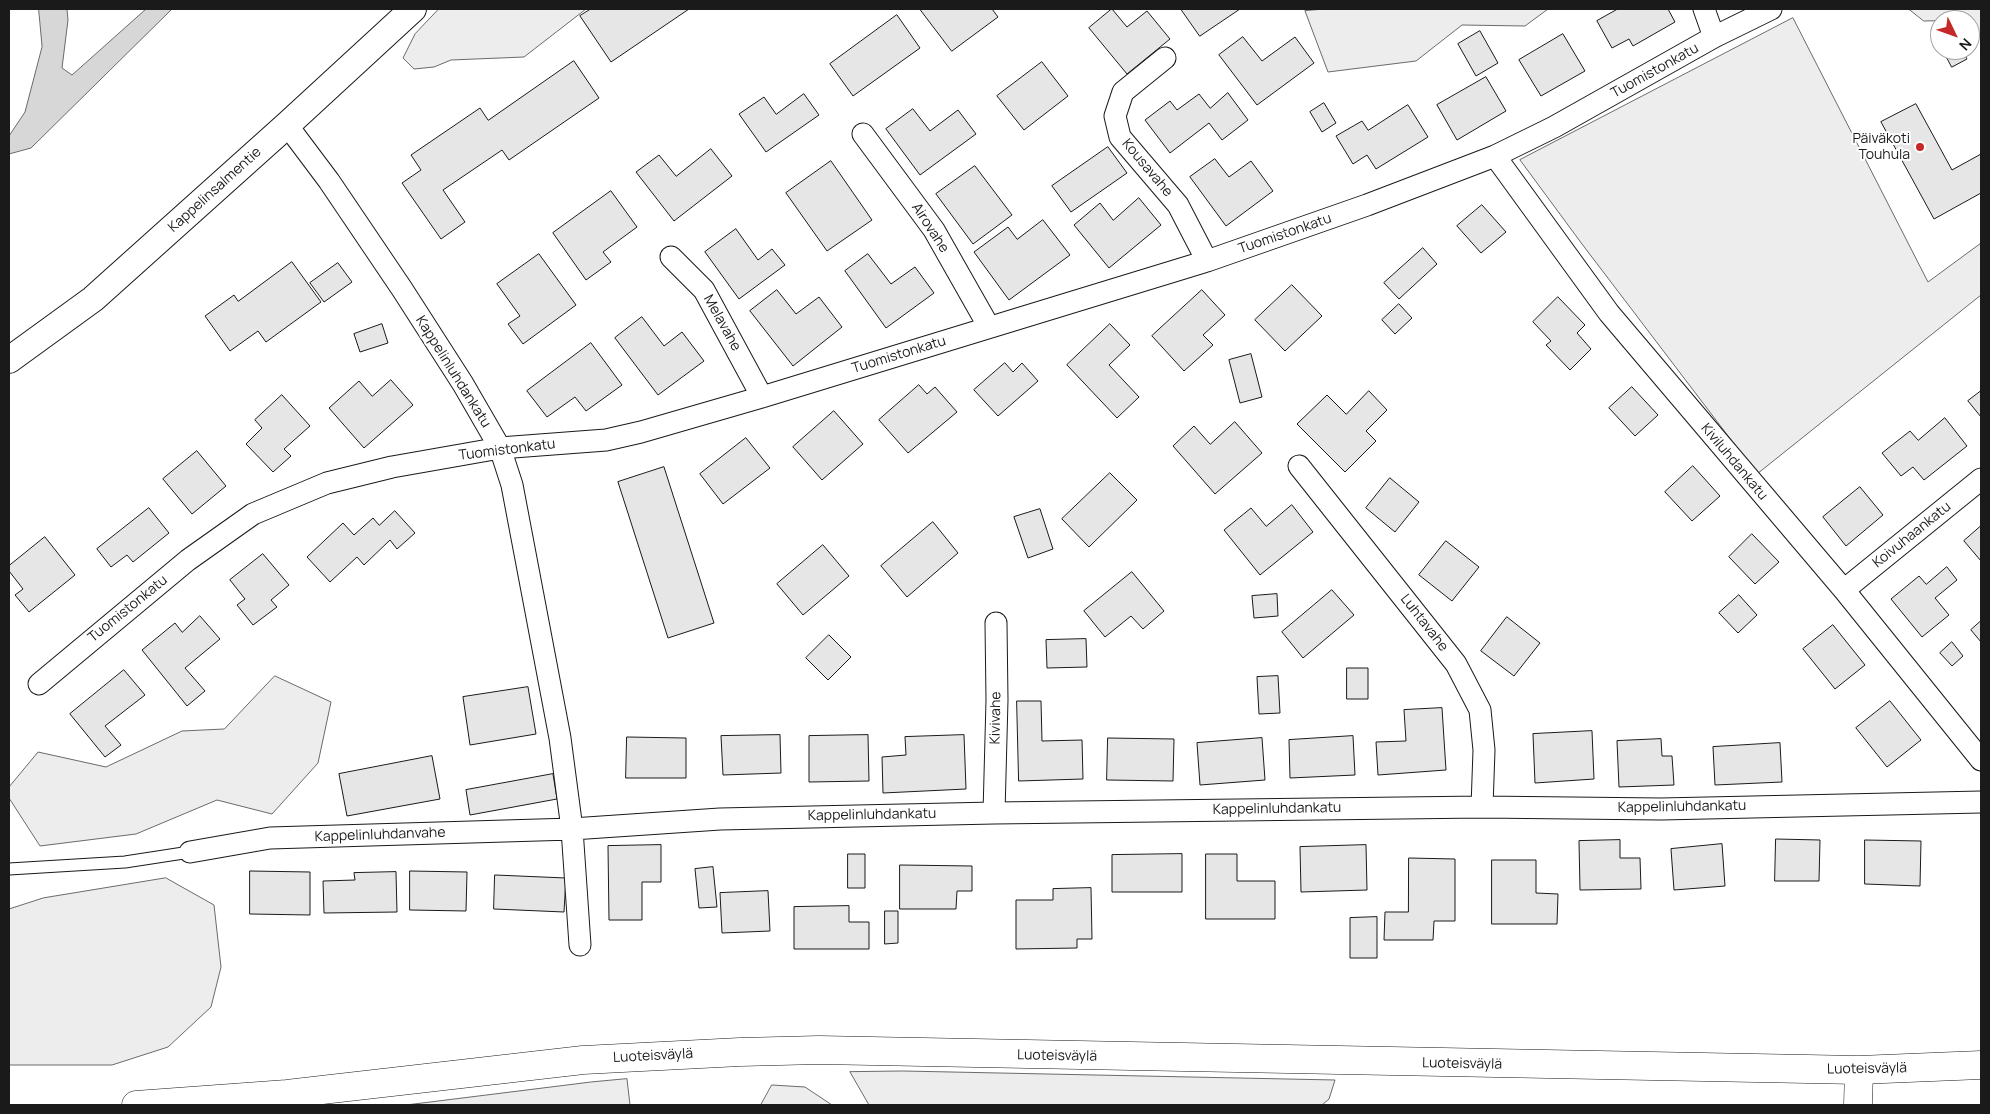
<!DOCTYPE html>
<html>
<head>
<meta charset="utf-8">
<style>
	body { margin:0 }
	#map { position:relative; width:1990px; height:1114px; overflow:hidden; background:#fff; font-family:Manrope,sans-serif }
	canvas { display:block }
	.frame { position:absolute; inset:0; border:10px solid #1a1a1a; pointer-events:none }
	.north { position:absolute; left:1930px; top:10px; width:50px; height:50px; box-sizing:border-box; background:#fff; border:1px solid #a3a3a3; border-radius:50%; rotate:132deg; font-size:14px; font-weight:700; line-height:20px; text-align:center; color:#1a1a1a }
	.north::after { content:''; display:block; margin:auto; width:18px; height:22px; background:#c62828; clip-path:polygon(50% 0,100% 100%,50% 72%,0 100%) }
</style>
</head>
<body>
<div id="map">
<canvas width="1990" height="1114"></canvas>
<div class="frame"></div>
<div class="north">N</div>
</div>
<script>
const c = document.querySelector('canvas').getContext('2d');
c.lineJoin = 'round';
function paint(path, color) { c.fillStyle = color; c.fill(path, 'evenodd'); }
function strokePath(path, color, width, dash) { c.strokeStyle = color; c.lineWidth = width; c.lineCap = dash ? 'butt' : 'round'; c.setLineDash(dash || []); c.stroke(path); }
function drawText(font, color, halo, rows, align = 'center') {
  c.font = font + ' Manrope,sans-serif'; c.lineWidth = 4; c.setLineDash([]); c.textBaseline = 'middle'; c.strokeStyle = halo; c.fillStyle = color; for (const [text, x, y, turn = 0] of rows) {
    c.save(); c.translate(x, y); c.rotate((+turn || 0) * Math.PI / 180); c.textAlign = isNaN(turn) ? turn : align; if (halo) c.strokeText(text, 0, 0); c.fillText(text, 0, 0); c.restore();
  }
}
const built = new Path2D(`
	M439,9H586L524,57L451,60L434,67L414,69L403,58L415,34Z
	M1325,9H1548L1525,26L1462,25L1416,61L1328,72L1305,11Z
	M1909,9H1981V38L1970,25V20L1924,21Z
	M1793,18L1928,282L1981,243V295L1757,474L1582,244L1520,160Z
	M275,676L331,702L318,763L272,814L217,800L136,834L40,846L9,798V787L38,752L106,767L182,731L224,729Z
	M166,878L214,905L221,967L211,1007L168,1047L112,1065H9V909L43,898Z
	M903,1071L1335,1080L1329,1099L1322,1105H869L850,1072Z
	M627,1079L630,1105H406L591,1082Z
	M772,1085L805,1087L832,1105H761Z`);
paint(built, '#ededed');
strokePath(built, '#6a6a6a', 1);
const water = new Path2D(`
	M39,9H67L68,20L62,68L72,75L146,9H172L31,148L9,154V136L25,112L42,47Z`);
paint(water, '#d7d7d7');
strokePath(water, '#6a6a6a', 1);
const building = new Path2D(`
	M591,9H689L611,62L580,16Z
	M920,9H992L998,17L952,51Z
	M1112,9L1127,27L1147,11L1170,39L1127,74L1089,28Z
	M1181,9H1240L1200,36Z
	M1618,9H1668L1675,22L1633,46L1629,39L1612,48L1597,21Z
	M897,15L920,48L853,96L830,64Z
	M1480,31L1498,63L1476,76L1458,44Z
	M1563,34L1585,71L1541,96L1519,60Z
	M1243,37L1262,61L1295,37L1314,63L1257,105L1219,55Z
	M1943,50H1962L1967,59L1952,67Z
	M574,61L599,98L509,160L502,150L443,190L465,222L441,239L402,183L421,170L411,155L480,108L488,120Z
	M1042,62L1068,96L1024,130L997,96Z
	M1486,77L1506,111L1457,140L1437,105Z
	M1228,93L1248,120L1222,140L1209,123L1170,153L1145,120L1170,101L1177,110L1199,94L1210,108Z
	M804,94L819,115L766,152L739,114L764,97L776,114Z
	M1324,103L1336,123L1322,132L1310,112Z
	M1916,104L1952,170L1981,154V193L1934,219L1881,122Z
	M1408,105L1428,137L1376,169L1367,155L1353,164L1336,136L1362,121L1368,130Z
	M913,109L930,131L958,110L976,134L920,175L886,129Z
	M1108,147L1127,173L1071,212L1052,186Z
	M711,149L732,176L674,221L636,172L659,155L676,176Z
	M1215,159L1229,177L1251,161L1273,191L1226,226L1190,177Z
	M831,161L872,220L827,251L786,193Z
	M975,166L1012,215L973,244L936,194Z
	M611,191L637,227L603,252L611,262L586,280L553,233Z
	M1139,198L1161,225L1109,268L1074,225L1100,203L1113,220Z
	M1482,205L1506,232L1481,253L1457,226Z
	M1043,220L1070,255L1009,300L974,252L1008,227L1017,239Z
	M736,229L758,260L772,249L785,265L739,299L705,252Z
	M1423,248L1437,264L1399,299L1384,283Z
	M539,254L576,305L523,344L508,324L520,316L497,284Z
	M868,254L891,284L915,267L934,293L886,328L845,271Z
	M292,262L321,302L266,342L258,331L230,351L205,316L234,295L238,301Z
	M338,263L352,282L324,302L310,283Z
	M1292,285L1322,316L1285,351L1255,320Z
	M777,290L796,314L819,297L842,327L793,366L750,311Z
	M1202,290L1225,315L1203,335L1213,345L1184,371L1152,336Z
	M1558,297L1585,325L1577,333L1591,349L1570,370L1546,345L1551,341L1533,322Z
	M1399,304L1412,318L1395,334L1382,320Z
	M642,317L664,346L682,332L704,361L658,395L615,338Z
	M382,324L388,343L360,352L354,334Z
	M1110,324L1130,345L1109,365L1139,397L1117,418L1067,365Z
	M591,343L622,385L586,411L575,397L547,417L527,391Z
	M1251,354L1262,397L1240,403L1229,360Z
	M1005,363L1013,372L1022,363L1038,381L998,416L974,390Z
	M391,380L413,405L364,448L329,408L359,381L372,396Z
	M919,385L927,394L935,387L957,412L908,453L879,420Z
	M1632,387L1658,415L1635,436L1609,408Z
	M1369,391L1387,410L1366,431L1376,441L1345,472L1297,424L1327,395L1346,414Z
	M1981,391V417L1968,401Z
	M282,395L310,426L284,449L291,456L273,472L246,444L262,428L255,420Z
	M834,411L863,444L822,480L793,447Z
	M1945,418L1967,446L1924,480L1913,467L1901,476L1882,453L1910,431L1918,440Z
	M1235,422L1262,453L1215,494L1173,446L1194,426L1210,444Z
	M746,438L770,468L723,504L700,474Z
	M197,451L226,486L192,514L163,479Z
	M1693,466L1720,496L1692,521L1665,492Z
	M664,467L714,623L668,638L618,482Z
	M1110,473L1137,500L1089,547L1062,519Z
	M1390,478L1419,502L1395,532L1366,508Z
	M1860,487L1883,515L1846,546L1823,517Z
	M1292,505L1313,532L1260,575L1224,530L1251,508L1266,526Z
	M149,508L169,533L133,562L127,555L111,567L97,549Z
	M1040,509L1053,549L1028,558L1014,517Z
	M395,511L415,533L397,549L390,540L364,565L357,557L330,582L307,557L343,523L354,535L373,518L379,525Z
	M933,522L958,553L907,597L881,566Z
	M1981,526V561L1964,541Z
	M1752,534L1779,562L1755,584L1729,557Z
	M45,537L75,575L29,612L15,595L23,589L9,571V566Z
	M1446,541L1479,567L1452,601L1419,575Z
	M823,545L849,576L803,615L777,584Z
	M263,554L289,585L271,600L277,607L253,625L237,605L245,599L230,580Z
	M1947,567L1957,580L1935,598L1949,615L1922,637L1891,599L1919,576L1926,584Z
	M1132,572L1164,611L1143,629L1131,616L1105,637L1084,611Z
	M1332,590L1354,615L1303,658L1282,632Z
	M1277,594L1278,616L1254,618L1252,596Z
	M1739,595L1757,615L1738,633L1719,613Z
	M200,616L220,639L185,668L205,691L187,706L142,650L175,623L182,632Z
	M1507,617L1540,643L1514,676L1481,651Z
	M1981,621V642L1971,630Z
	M1833,625L1865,665L1835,689L1803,649Z
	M829,635L851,657L828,680L806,658Z
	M1086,639L1087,667L1047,668L1046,640Z
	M1952,642L1963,656L1952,666L1940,653Z
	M1347,668H1368V699H1347Z
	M124,670L145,695L105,726L121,745L105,757L70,714Z
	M1278,676L1280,713L1259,714L1257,677Z
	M528,687L536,734L470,745L463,697Z
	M1017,701H1041L1042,741L1082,740L1083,779L1019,781Z
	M1890,701L1921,740L1887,767L1856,728Z
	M1442,708L1446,770L1378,775L1376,742L1406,741L1404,710Z
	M1592,731L1594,779L1535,783L1533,734Z
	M780,735L781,773L723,775L721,736Z
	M868,735L869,781L809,782V736Z
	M964,735L966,789L883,793L882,757L906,755L905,737Z
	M1353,736L1355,775L1290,778L1289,740Z
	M627,737L686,738V778H626Z
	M1108,738L1174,739L1173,781L1107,780Z
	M1262,738L1265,780L1200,785L1197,743Z
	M1661,739L1662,756H1672L1674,785L1619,787L1617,741Z
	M1780,743L1782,782L1715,785L1713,747Z
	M432,756L440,799L347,816L339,774Z
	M553,774L557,799L470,815L466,790Z
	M1776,839L1820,840L1819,881H1775Z
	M1620,840V858H1640L1641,889L1580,890L1579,841Z
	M1865,840L1921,841L1920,886L1865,884Z
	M1722,844L1725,886L1674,890L1671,849Z
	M661,845V882H642V920H609L608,846Z
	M1366,845L1367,890L1301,892L1300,847Z
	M848,854H865V888H848Z
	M1182,854V892H1112V855Z
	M1206,854H1237V881H1275V919H1206Z
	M1409,858L1455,859V921H1434L1433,940H1384L1385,912H1408Z
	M1492,860H1536V893L1558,894L1557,924H1492Z
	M900,865L972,866V891H957L956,909H900Z
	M713,867L717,907L699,908L695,869Z
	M250,871L310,872V915L250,914Z
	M410,871L467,872L466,911L410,910Z
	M396,872L397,912L324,913L323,881L355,880L354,873Z
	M495,875L566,878L564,912L494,909Z
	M1091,888L1092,939H1077V948L1016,949V900H1053V889Z
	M768,891L770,931L722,933L720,893Z
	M849,906V922H869V949H794V907Z
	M885,911H898V943L885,944Z
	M1377,917V958H1350V918Z`);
paint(building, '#e6e6e6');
strokePath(building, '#1a1a1a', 1);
const service = new Path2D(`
	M9,869L125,862L190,852`);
const minor = new Path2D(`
	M1704,9L1714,37
	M1165,58L1123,92L1115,116L1120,137L1178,205L1207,261
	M287,125L329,181L402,289L463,384L500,448L512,485L560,738L572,829L580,945
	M863,134L934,230L989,327
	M1495,156L1609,313L1844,590L1981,760
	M671,257L704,290L762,397
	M1299,466L1456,664L1480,710L1484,750L1482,807
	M1844,590L1981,479
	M39,684L188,560L253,514L327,483L392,467L500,448L606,440L641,432L762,397L1207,261L1367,205L1495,156L1554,127L1714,37L1771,9
	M994,813L997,700L996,623
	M190,852L270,838L572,829L720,819L994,813L1482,807L1661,809L1981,802`);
const tertiary = new Path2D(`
	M9,360L93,299L287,125L413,9`);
const secondary = new Path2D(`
	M136,1105L287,1094L583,1060L740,1052L819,1050L1859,1070L1981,1065
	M1858,1105L1859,1070`);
strokePath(service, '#1a1a1a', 13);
strokePath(minor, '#1a1a1a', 23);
strokePath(tertiary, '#1a1a1a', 28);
strokePath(secondary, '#1a1a1a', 29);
strokePath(service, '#fff', 11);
strokePath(minor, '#fff', 21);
strokePath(tertiary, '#fff', 26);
strokePath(secondary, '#fff', 28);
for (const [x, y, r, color] of [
	[1920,147,5,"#c62828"]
]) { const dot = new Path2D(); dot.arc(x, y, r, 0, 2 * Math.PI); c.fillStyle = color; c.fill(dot); strokePath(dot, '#fff', 2); }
drawText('14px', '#1a1a1a', '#fff', [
	["Tuomistonkatu",1655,71,-29],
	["Kousavahe",1147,168,50],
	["Kappelinsalmentie",215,190,-42],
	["Airovahe",930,228,57],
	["Tuomistonkatu",1285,234,-19],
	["Melavahe",722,323,61],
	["Tuomistonkatu",899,355,-17],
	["Kappelinluhdankatu",453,372,58],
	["Tuomistonkatu",507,450,-7],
	["Kiviluhdankatu",1734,462,50],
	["Koivuhaankatu",1912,535,-39],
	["Tuomistonkatu",128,609,-39],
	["Luhtavahe",1424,623,52],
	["Kivivahe",996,718,-89],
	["Kappelinluhdankatu",1682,807,-1],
	["Kappelinluhdankatu",1277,809,-1],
	["Kappelinluhdankatu",872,815,-1],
	["Kappelinluhdanvahe",380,835,-2],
	["Luoteisväylä",653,1056,-3],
	["Luoteisväylä",1057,1056,1],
	["Luoteisväylä",1462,1064,1],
	["Luoteisväylä",1867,1069,-1]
]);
drawText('14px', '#1a1a1a', '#fff', [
	["Päiväkoti",1910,139],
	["Touhula",1910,155]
], 'right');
</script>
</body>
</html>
